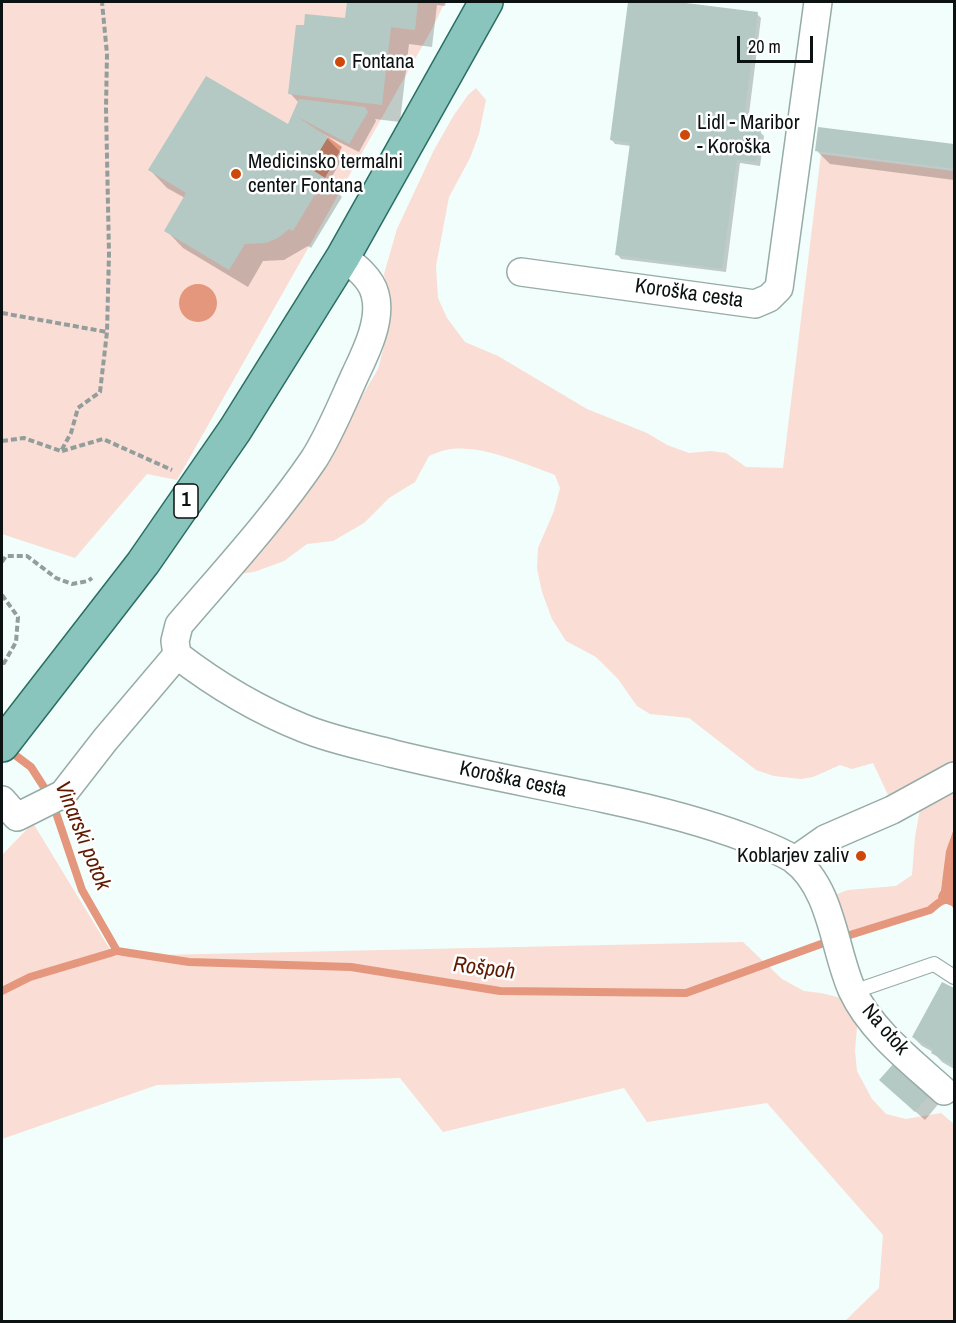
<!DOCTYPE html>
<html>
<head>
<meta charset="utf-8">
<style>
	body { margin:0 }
	#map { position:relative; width:956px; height:1323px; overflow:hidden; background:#f1fefb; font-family:"Archivo Narrow",sans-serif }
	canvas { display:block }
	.frame { position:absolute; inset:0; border:3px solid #0b1211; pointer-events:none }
	.scale { position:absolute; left:737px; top:36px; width:76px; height:27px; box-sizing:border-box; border:3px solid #0b1211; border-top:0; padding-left:8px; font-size:18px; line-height:21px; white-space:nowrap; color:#0b1211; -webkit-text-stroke:4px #fff; paint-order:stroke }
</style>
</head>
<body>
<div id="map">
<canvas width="956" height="1323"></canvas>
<div class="frame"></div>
<div class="scale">20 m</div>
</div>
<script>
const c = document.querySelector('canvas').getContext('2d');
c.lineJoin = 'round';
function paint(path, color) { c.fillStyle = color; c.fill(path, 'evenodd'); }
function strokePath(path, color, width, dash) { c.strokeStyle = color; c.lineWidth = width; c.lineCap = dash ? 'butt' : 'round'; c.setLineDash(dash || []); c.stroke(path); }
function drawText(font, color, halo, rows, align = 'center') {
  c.font = font + ' "Archivo Narrow",sans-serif'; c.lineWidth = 5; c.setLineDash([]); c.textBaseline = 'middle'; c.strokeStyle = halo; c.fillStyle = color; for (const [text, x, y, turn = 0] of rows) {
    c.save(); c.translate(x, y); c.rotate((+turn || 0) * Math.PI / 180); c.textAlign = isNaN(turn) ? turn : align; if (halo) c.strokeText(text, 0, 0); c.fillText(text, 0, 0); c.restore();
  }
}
paint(new Path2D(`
	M2,2H445L432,29L177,480L147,474L75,558L2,534Z
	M476,88L486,100L479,134L470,158L449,197L436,266L438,298L447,318L465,342L498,356L587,409L647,433L667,445L689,453L711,451L726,453L746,467L783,468L821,154L954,171V767L890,799L873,763L852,769L840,765L813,777L801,779L774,776L756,770L689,718L650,714L637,706L618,679L596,657L566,641L552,619L542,592L537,568L538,548L554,511L560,488L555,475C524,464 479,443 446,450C440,451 434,454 429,456L415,482L389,498L364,523L333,541L307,544L284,561L254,572L238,574L321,466L378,369L386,338L390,310L384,274L397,229L434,150L454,115L468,95Z
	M954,785V828L950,838L939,899L931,906L844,933L835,895L848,890L896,886L912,875L915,837L920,809Z
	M33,823L114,956L743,942L782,979L804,991L821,993L841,998L858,1016L855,1051L857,1071L872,1099L886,1114L906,1119L941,1113L954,1124V1321H845L879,1288L883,1235L767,1103L647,1122L624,1088L443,1132L400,1078L157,1085L2,1139V855Z`), '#faddd4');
paint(new Path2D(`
	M328,137L342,147L325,178L309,168Z
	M179 303a19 19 0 1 1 38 0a19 19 0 1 1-38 0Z
	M954,828V910L952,906L939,901L938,896L941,890L946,851Z`), '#e4977c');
paint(new Path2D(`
	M348,2H446L445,6L437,5L432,47L409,44L400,122L375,119L376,121L359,152L323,134L344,156L328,183L342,197L311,248L308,246L284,260L263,261L248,287L183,248L166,230L185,198L167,188L150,170L288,127L299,103L290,93L346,20Z
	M629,2H666L757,14L761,18L747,130L760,132L764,136L760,166L740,163L726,272L621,259L617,254L631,146L615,144L611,139Z
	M819,129L954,145V180L830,164L817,151Z
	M943,984L954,990V1069L942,1062L933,1052L922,1046L913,1037Z
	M890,1089L946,1095L925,1120Z`), '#0003');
strokePath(new Path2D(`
	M7,749L31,767L51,798L82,890L117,951
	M2,991L30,977L117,951L189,962L351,967L500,991L686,993L821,944L930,910C937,904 945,896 954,901`), '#e4977c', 8);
paint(new Path2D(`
	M347,2H418L415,30L391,27L382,105L288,94L296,25H304L305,14L345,18Z
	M628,2H678L758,12L743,128L761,130L756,162L737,160L722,269L615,255L630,143L610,140Z
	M206,76L288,124L299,99L365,107L368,112L349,144L296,116L328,137L309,168L325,178L293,231L289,229L278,238L266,243L245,244L229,270L164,231L186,193L148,170Z
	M818,127L954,144V169L815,151Z
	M942,982L954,988V1066L931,1053L933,1049L912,1037Z
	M895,1062L938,1085L915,1112L879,1080Z`), '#b4c9c4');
const service = new Path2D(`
	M853,992L934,964L954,977`);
const minor = new Path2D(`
	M343,257C355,266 371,278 375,294C382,319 367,350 356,373C343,401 331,432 314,459C274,518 225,571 179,625L175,641L177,655C216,685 258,710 303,728C332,740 364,746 394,754C464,771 535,784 606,799C653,809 701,821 746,838C762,844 779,850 793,859C832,887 834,950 852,990C871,1031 911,1061 944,1091
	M521,272L755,304L769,298L779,288L818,2
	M2,800L17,817L63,794L105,740L177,655
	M795,860L825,839L892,810L954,776`);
const primary = new Path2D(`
	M2,745L143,563L235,430L343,257L486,2`);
strokePath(service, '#97aca7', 16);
strokePath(minor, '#97aca7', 30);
strokePath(primary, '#2a6e63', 36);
strokePath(new Path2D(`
	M2,313L107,332
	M2,441L24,438L61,451L71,433L78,408L100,392L107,332L109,254L106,108L107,54L102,2
	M62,451L103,439L172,470
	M2,562L6,556H27L56,578L72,584L88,581L92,578
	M2,595L18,617L16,642L4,663H2`), '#939e9c', 4, [6, 3]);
strokePath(service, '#fff', 14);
strokePath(minor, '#fff', 27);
strokePath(primary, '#89c5bc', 33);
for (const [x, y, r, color] of [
	[340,62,6,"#ce4909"],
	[685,135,6,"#ce4909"],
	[236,174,6,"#ce4909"],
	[861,856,6,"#ce4909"]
]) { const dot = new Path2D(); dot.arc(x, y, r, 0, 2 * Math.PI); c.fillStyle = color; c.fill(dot); strokePath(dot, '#fff', 2); }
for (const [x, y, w] of [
	[186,501,24]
]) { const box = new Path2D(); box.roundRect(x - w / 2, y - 17, w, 34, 4.5); c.fillStyle = '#fff'; c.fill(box); strokePath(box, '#0b1211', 1.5); }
drawText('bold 20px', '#0b1211', null, [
	["1",186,501]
]);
drawText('21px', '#0b1211', '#fff', [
	["Fontana",352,62],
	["Lidl - Maribor",697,123],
	["- Koroška",697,147],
	["Medicinsko termalni",248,162],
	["center Fontana",248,186],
	["Koblarjev zaliv",849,856,"right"]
], 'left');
drawText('21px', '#0b1211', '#fff', [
	["Koroška cesta",689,294,8],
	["Koroška cesta",513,780,12],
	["Na otok",885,1030,49]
]);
drawText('italic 22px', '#5f1a00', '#fff', [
	["Vinarski potok",82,836,68],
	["Rošpoh",484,969,7]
]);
</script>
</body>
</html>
